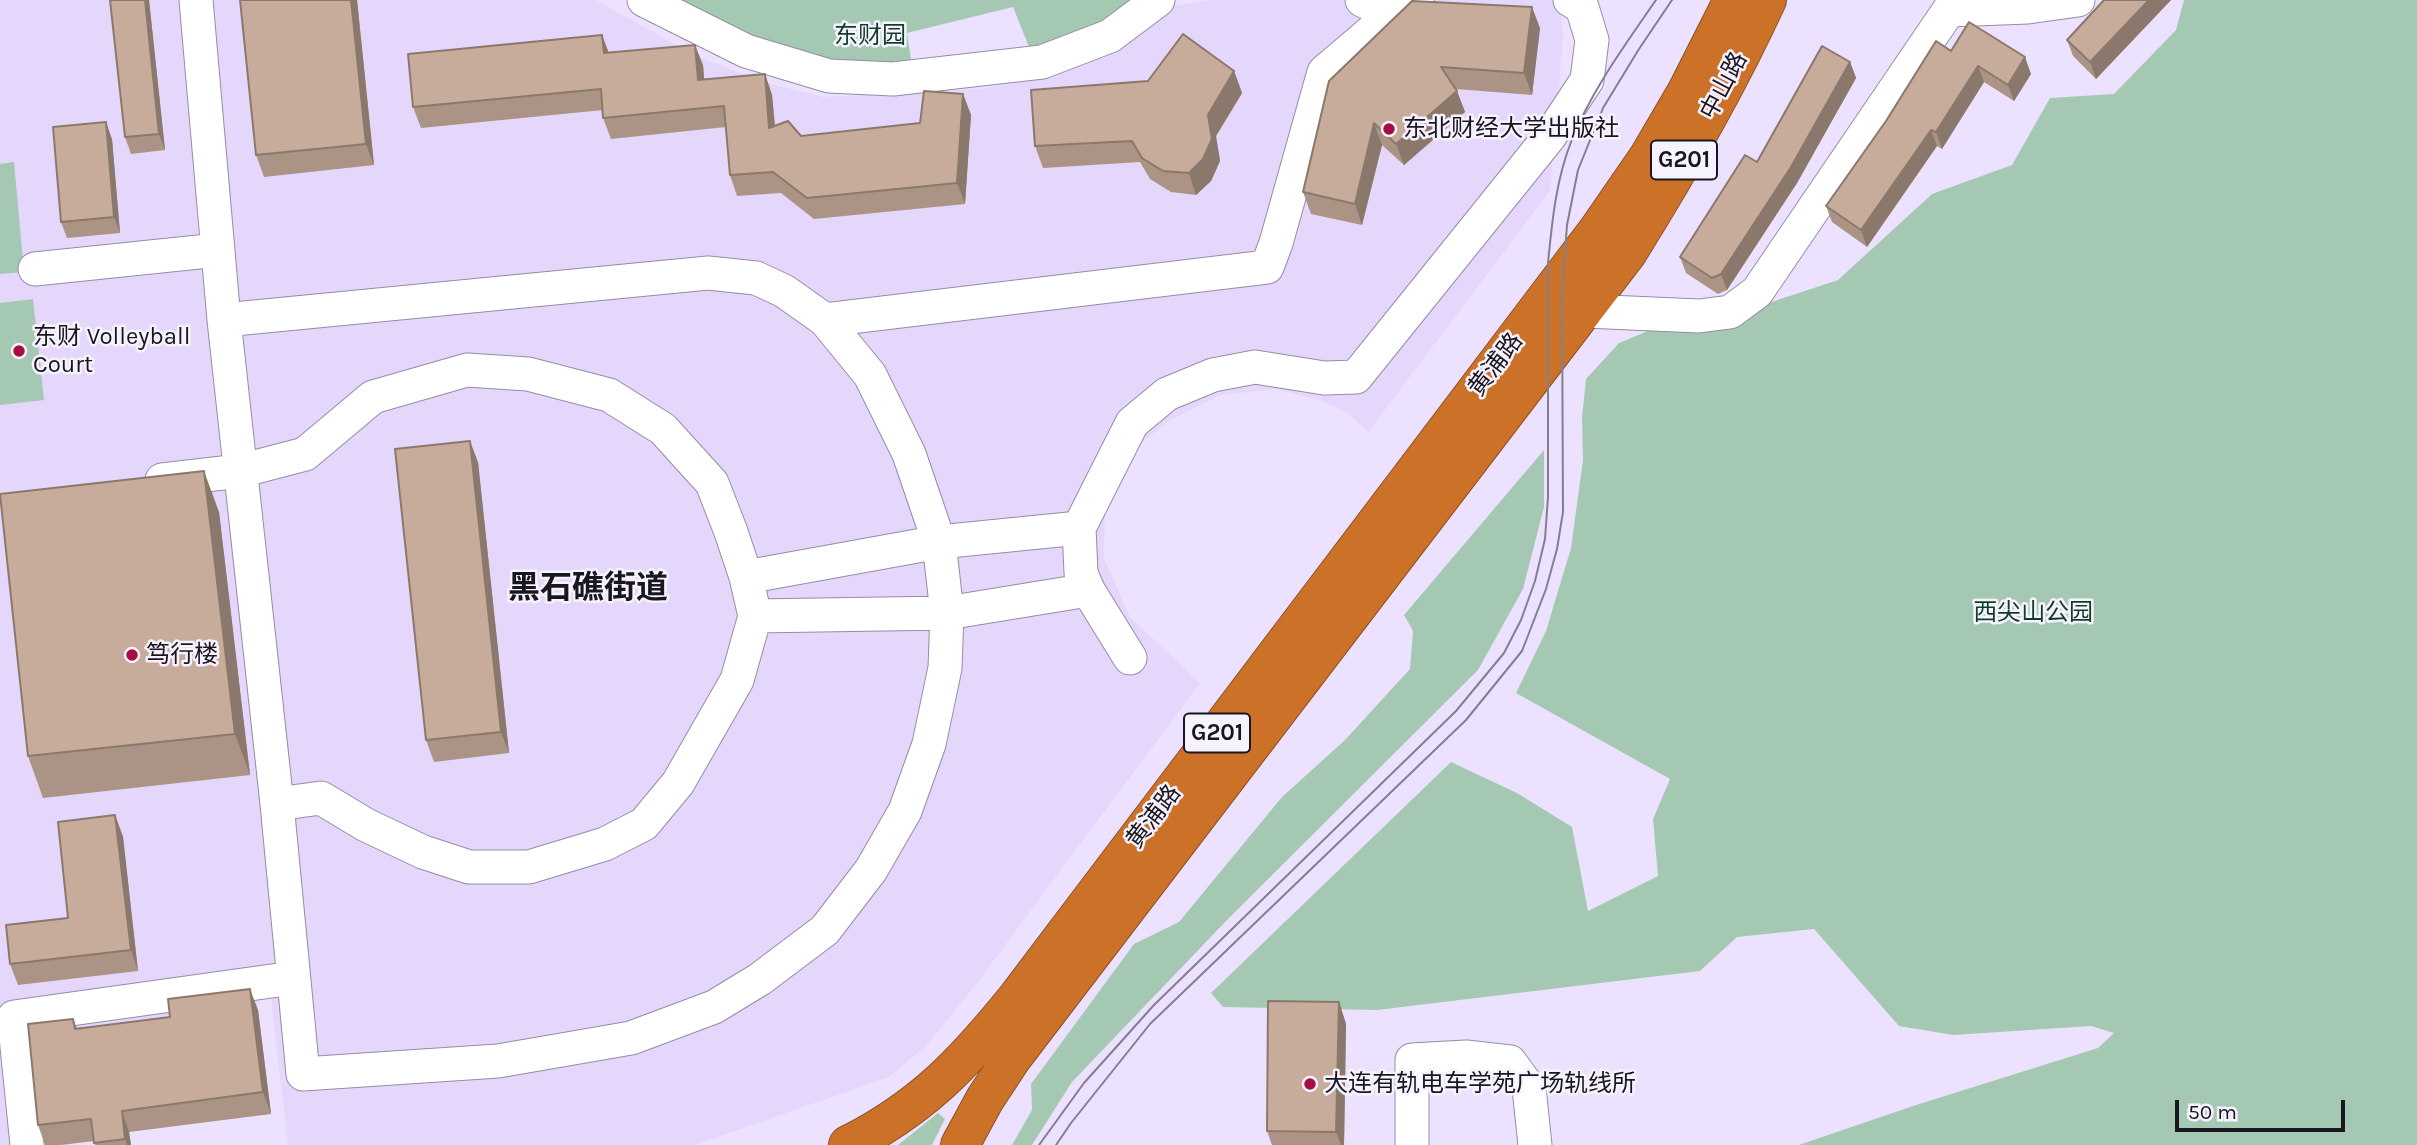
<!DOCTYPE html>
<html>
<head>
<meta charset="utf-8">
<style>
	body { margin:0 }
	#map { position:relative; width:2417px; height:1145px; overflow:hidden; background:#ece2ff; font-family:Karla,sans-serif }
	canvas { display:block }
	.scale { position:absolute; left:2175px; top:1100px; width:170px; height:32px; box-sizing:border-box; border:4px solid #19161f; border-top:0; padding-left:9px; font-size:21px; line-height:24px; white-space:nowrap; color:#19161f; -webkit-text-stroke:5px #f7f3fe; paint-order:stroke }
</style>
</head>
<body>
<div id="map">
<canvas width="2417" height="1145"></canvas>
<div class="scale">50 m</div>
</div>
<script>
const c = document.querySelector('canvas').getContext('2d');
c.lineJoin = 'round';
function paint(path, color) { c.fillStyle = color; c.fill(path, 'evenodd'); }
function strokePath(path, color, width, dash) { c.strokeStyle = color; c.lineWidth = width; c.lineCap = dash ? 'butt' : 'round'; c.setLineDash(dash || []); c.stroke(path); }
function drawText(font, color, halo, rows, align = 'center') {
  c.font = font + ' Karla,"Noto Sans SC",sans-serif'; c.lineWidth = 5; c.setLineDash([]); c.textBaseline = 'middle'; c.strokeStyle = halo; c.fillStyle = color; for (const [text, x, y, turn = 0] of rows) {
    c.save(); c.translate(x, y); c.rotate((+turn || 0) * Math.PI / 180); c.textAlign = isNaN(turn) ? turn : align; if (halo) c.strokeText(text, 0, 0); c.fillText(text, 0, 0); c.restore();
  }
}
paint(new Path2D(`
	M0,0H596L696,56L763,82L823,97L980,89L1050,77L1118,43L1153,9L1210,0H1559L1563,37L1550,191L1368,432L1346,412L1322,401L1277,389L1220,395L1168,421L1132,451L1105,505L1104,558L1130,617L1200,683L971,991L926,1046L889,1077L695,1145H288L271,998L257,1000L258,1010L176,1021L46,1145H0Z`), '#e4d7fb');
paint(new Path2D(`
	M668,0H1144L1102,30L1031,52L1013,7L907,33L913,73L790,57Z
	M2184,0H2417V1145H1799L1913,1106L2098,1048L2114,1033L2091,1026L1953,1035L1899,1026L1814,929L1737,937L1700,971L1377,1010L1223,1007L1211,993L1451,762L1517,793L1572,827L1588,911L1658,876L1653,819L1670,779L1516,693L1546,631L1571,548L1583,460L1582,418L1586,379L1619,343L1655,328L1705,324L1838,280L1932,194L2012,165L2050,98L2114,94L2176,30Z
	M14,162L24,272L0,274V164Z
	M33,299L44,400L0,405V303Z
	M1544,450V507L1523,589L1478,670L1227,920L1072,1082L1032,1145H1012L1032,1110L1031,1084L1134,944L1179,922L1282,797L1345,740L1410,669L1413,631L1404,615Z
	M938,1113L945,1119L932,1145H898Z`), '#a5c8b3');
const minor = new Path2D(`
	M196,0L224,320L277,804L303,1074L498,1061L631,1038L714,1007L760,979L825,930L871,870L905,811L929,744L945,668L947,613L939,542L909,454L870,375L825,320L784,291L756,278L708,273L224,320
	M644,0L746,51L829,76L893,79L1042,62L1110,36L1158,0
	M1362,0L1391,15
	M35,269L218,250
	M1585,311L1699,316L1730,312L1757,292L1949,10L2028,7L2078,0
	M825,320L1267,267L1276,243L1324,72L1391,15L1417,0
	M162,480L240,471L305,454L373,397L467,370L528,374L609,395L663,429L712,483L731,532L746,577L755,616L737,680L678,783L644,824L605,844L529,867H469L423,852L366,825L321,798L277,804
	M1079,528L1081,573L1088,590
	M746,577L939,542L1079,528L1132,423L1167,394L1213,375L1255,367L1324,378L1356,377L1550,136L1587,80L1592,40L1582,7L1570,0
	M755,616L947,613L1088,590L1130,658
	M27,1145L14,1017L293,978
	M1412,1145V1060L1466,1057L1510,1062L1529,1088L1535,1145`);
const highway = new Path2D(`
	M848,1145C922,1108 965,1062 1016,999L1598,230L1649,156L1687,91L1733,0
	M960,1145L985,1099L1012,1058L1628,252C1679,170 1727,87 1767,0`);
strokePath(minor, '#958ca6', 35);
strokePath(highway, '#8d5125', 40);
strokePath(minor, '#fff', 33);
strokePath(highway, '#cc7128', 38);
strokePath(new Path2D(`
	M1039,1145L1084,1083L1154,1005L1456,711L1504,653L1521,620L1535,581L1545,539L1548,497V263C1552,222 1556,180 1571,142C1591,91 1625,45 1656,0
	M1056,1145L1071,1123L1150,1024L1466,720L1522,651L1546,589L1557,549L1563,512L1562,293L1567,225L1578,170L1603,108L1639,49L1672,0`), '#847e91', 2);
paint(new Path2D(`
	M110,0H149L165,150L131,154L125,137Z
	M240,0H357L374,165L264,177L256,155Z
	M2104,0H2171L2096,79L2073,56L2067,40Z
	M1540,28L1532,95L1456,89L1465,112L1404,165L1382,145L1362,225L1311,214L1303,192L1329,81Z
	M1951,51L2031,74L2014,101L1984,82L1942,149L1937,146L1867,247L1832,222L1826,206L1886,121Z
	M609,53L703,65L704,80L765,74L772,95L775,126L801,136L920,123L963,94L971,115L965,204L814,219L781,193L737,196L730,175L726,127L611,139L603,118V110L421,128L413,107Z
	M1850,62L1856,78L1797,183L1727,290L1718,294L1686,273L1680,257Z
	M1234,71L1242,93L1216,136L1220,161L1211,181L1196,195L1171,192L1150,179L1140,162L1043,168L1035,146L1148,81Z
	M112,139L120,233L67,238L61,222Z
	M478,462L509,753L434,762L426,740Z
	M219,512L250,775L43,798L28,756Z
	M115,815L123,837L138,971L18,985L10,964L68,918Z
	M1339,1002L1346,1024L1344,1145H1272L1267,1131Z
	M258,1010L271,1114L129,1132L131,1145H95L94,1141L61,1145H45L38,1125L73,1019L77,1028Z`), '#ab9485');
paint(new Path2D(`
	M145,0H149L165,150L159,134Z
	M351,0H357L374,165L366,144Z
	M2149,0H2171L2096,79L2090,62Z
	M1532,7L1540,28L1532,95L1524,73Z
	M602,35L610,56L604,53Z
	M695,45L703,65L706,101L698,80Z
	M2025,57L2031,74L2014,101L2008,85Z
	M1850,62L1856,78L1797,183L1727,290L1721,274Z
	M1978,66L1984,82L1942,149L1936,132Z
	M1234,71L1242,93L1216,136L1220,161L1211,181L1196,195L1189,173L1208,115Z
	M765,74L772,95L777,149L769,128Z
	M1457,91L1465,112L1404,165L1396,144Z
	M963,94L971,115L965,204L957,183Z
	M106,122L112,139L120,233L114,217Z
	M1374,123L1382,145L1362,225L1355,204Z
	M1931,130L1937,146L1867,247L1861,230Z
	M470,441L478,462L509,753L501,732Z
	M204,471L219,512L250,775L235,734Z
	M115,815L123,837L138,971L131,950Z
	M250,989L258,1010L271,1114L263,1092Z
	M1339,1002L1346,1024L1344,1145H1341L1336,1132Z
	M122,1111L129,1132L131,1145H127L125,1139Z`), '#8b786c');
const building = new Path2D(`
	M110,0H145L159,134L125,137Z
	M240,0H351L366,144L256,155Z
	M2104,0H2149L2090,62L2067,40Z
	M1412,1L1532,7L1524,73L1441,67L1457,91L1396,144L1374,123L1355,204L1303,192L1329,81Z
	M1969,22L2025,57L2008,85L1978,66L1936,132L1931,130L1861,230L1826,206L1886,121L1936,41L1951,51Z
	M1183,34L1234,71L1208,115L1212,139L1203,159L1189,173L1163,171L1142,158L1132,141L1035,146L1031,90L1148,81Z
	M602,35L604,53L695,45L698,80L765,74L769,128L788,121L801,136L920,123L924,91L963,94L957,183L807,198L773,172L730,175L724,106L603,118L601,89L413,107L408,54Z
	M1822,46L1850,62L1791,167L1721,274L1712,278L1680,257L1745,155L1757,162Z
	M106,122L114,217L61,222L53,127Z
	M470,441L501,732L426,740L395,449Z
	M204,471L235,734L28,756L0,494Z
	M115,815L131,950L10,964L6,925L68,918L58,822Z
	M250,989L263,1092L122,1111L125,1139L94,1143L91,1119L38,1125L28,1024L73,1019L75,1029L170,1017L168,999Z
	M1268,1001L1339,1002L1336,1132L1267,1131Z`);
paint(building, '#c7ac9b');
strokePath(building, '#8b786c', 2);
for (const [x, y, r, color] of [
	[1389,129,7,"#a60e43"],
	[19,351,7,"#a60e43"],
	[132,655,7,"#a60e43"],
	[1310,1084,7,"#a60e43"]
]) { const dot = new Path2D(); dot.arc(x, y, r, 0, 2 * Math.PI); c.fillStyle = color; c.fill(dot); strokePath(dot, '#f7f3fe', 2.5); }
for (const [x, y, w] of [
	[1684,160,66],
	[1217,733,66]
]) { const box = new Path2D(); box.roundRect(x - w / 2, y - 19.5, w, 39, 5); c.fillStyle = '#f7f3fe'; c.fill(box); strokePath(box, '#19161f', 2); }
drawText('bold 23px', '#19161f', null, [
	["G201",1684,160],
	["G201",1217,733]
]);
drawText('24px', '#0f3e27', '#f7f3fe', [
	["东财园",870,36],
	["西尖山公园",2033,613]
]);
drawText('24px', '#19161f', '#f7f3fe', [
	["中山路",1724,86,-62],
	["黄浦路",1496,365,-53],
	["黄浦路",1154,817,-53]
]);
drawText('24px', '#19161f', '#f7f3fe', [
	["东北财经大学出版社",1403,129],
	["东财 Volleyball",33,337],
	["Court",33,365],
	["笃行楼",146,655],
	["大连有轨电车学苑广场轨线所",1324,1084]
], 'left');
drawText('bold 32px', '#19161f', '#f7f3fe', [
	["黑石礁街道",588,589]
]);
</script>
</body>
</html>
